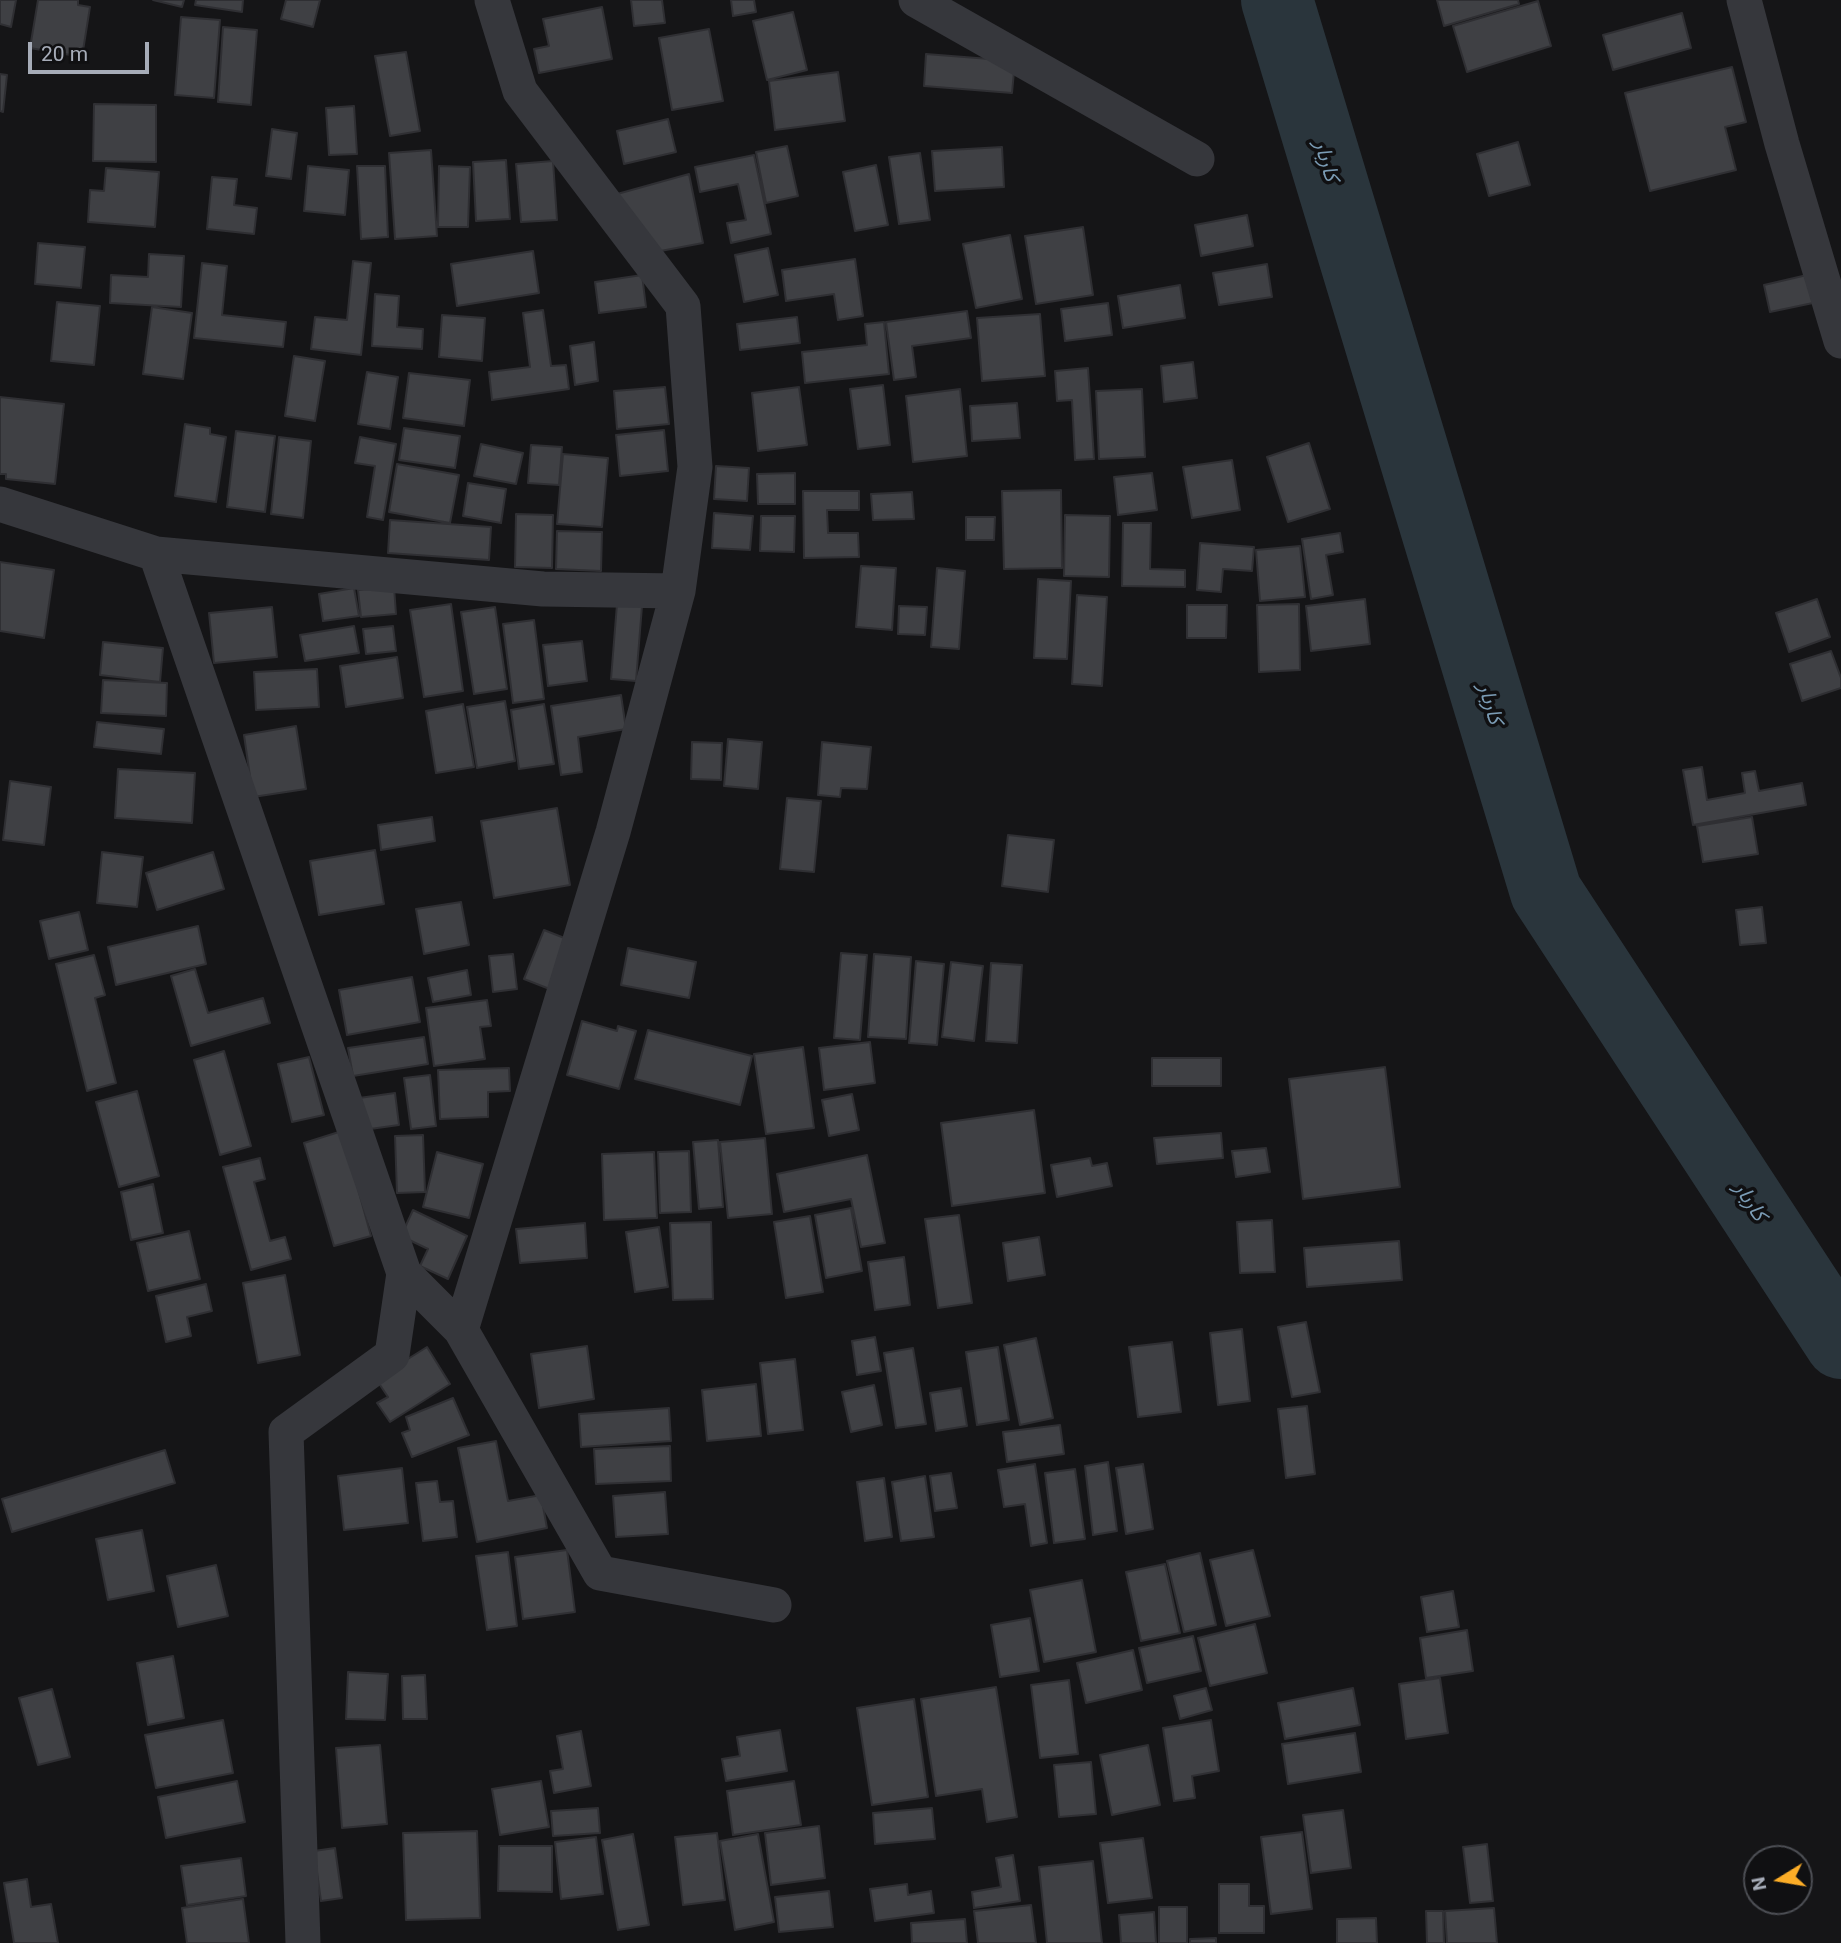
<!DOCTYPE html>
<html>
<head>
<meta charset="utf-8">
<style>
	body { margin:0 }
	#map { position:relative; width:1841px; height:1943px; overflow:hidden; background:#151517; font-family:Roboto,sans-serif }
	canvas { display:block }
	.north { position:absolute; left:1743px; top:1845px; width:70px; height:70px; box-sizing:border-box; background:#101012; border:2px solid #4c4e54; border-radius:50%; rotate:259deg; font-size:19px; font-weight:700; line-height:28px; text-align:center; color:#a6acb8 }
	.north::after { content:''; display:block; margin:auto; width:24px; height:32px; background:#fcad27; clip-path:polygon(50% 0,100% 100%,50% 72%,0 100%) }
	.scale { position:absolute; left:28px; top:42px; width:121px; height:32px; box-sizing:border-box; border:4px solid #a6acb8; border-top:0; padding-left:9px; font-size:21px; line-height:24px; white-space:nowrap; color:#a6acb8; -webkit-text-stroke:5px #101012; paint-order:stroke }
</style>
</head>
<body>
<div id="map">
<canvas width="1841" height="1943"></canvas>
<div class="north">N</div>
<div class="scale">20 m</div>
</div>
<script>
const c = document.querySelector('canvas').getContext('2d');
c.lineJoin = 'round';
function strokePath(path, color, width, dash) { c.strokeStyle = color; c.lineWidth = width; c.lineCap = dash ? 'butt' : 'round'; c.setLineDash(dash || []); c.stroke(path); }
function paint(path, color) { c.fillStyle = color; c.fill(path, 'evenodd'); }
function drawText(font, color, halo, rows, align = 'center') {
  c.font = font + ' Roboto,"Noto Sans Arabic",sans-serif'; c.lineWidth = 7; c.setLineDash([]); c.textBaseline = 'middle'; c.strokeStyle = halo; c.fillStyle = color; for (const [text, x, y, turn = 0] of rows) {
    c.save(); c.translate(x, y); c.rotate((+turn || 0) * Math.PI / 180); c.textAlign = isNaN(turn) ? turn : align; if (halo) c.strokeText(text, 0, 0); c.fillText(text, 0, 0); c.restore();
  }
}
strokePath(new Path2D(`
	M1277,0L1546,892L1841,1343`), '#2a353c', 72);
const building = new Path2D(`
	M0,0H16L11,27L0,24Z
	M38,0H78V5L90,7L82,57L30,48Z
	M153,0H184L182,7Z
	M196,0H243L242,12L195,5Z
	M286,0H320L313,27L281,19Z
	M631,0H662L665,23L634,26Z
	M731,0H754L756,12L733,16Z
	M1437,0H1518L1519,4L1444,26Z
	M1538,1L1551,46L1467,72L1453,26Z
	M602,7L612,59L539,73L534,49L549,46L543,19Z
	M793,12L807,70L767,80L753,21Z
	M1682,13L1691,48L1613,70L1603,35Z
	M181,17L220,20L214,98L175,95Z
	M223,27L257,30L251,105L218,102Z
	M709,29L723,101L672,110L659,38Z
	M406,52L420,131L390,136L375,56Z
	M926,54L1015,61L1012,93L924,86Z
	M1732,67L1746,122L1725,127L1736,170L1650,191L1625,93Z
	M838,72L845,121L775,130L769,81Z
	M0,74L7,75L3,112L0,111Z
	M94,104L156,105V162L93,161Z
	M354,106L357,154L329,155L326,108Z
	M668,119L676,152L624,164L617,131Z
	M272,129L297,133L291,179L266,176Z
	M1518,142L1530,185L1489,196L1477,154Z
	M787,146L798,196L766,203L756,152Z
	M1002,147L1004,187L935,191L932,151Z
	M431,150L437,236L395,239L389,153Z
	M920,153L930,220L899,224L889,157Z
	M754,155L771,234L731,243L727,223L746,220L738,184L700,192L695,167Z
	M506,160L510,219L476,221L473,162Z
	M553,161L557,220L521,222L516,164Z
	M876,165L888,225L855,231L843,172Z
	M308,166L349,170L345,215L304,211Z
	M357,166H385L388,237L361,239Z
	M439,166L470,167L468,227H438Z
	M106,168L159,172L155,227L88,222L90,190L104,191Z
	M689,174L703,243L650,253L610,196Z
	M212,177L237,179L234,205L257,208L254,234L207,229Z
	M1247,215L1253,246L1201,256L1195,225Z
	M1083,227L1093,295L1036,304L1025,236Z
	M1010,235L1022,299L976,308L963,244Z
	M38,243L85,247L81,288L35,284Z
	M768,248L778,295L744,302L735,255Z
	M533,251L539,293L457,306L451,264Z
	M149,254L184,256L181,307L110,303L111,275L148,277Z
	M855,259L863,316L838,320L834,294L786,301L782,270Z
	M353,261L371,263L361,355L311,349L315,317L347,320Z
	M202,263L227,266L222,315L286,322L283,347L194,338Z
	M1267,264L1272,297L1219,305L1213,273Z
	M642,275L646,307L599,313L595,282Z
	M1807,275L1813,303L1770,312L1764,285Z
	M1180,285L1185,318L1123,328L1118,296Z
	M375,294L399,296L397,327L423,329L422,349L372,346Z
	M57,302L100,306L94,365L51,361Z
	M1108,303L1112,335L1065,341L1061,309Z
	M152,307L192,313L183,379L143,374Z
	M543,310L551,366L566,365L569,389L492,400L489,372L530,367L523,313Z
	M967,311L971,338L912,346L916,377L894,380L886,322Z
	M1040,314L1045,376L982,381L977,318Z
	M442,315L485,318L482,361L439,357Z
	M797,317L800,343L740,350L737,324Z
	M884,322L889,374L805,383L802,352L867,345L865,324Z
	M594,342L598,381L575,385L570,346Z
	M294,356L325,361L315,421L285,416Z
	M1193,362L1197,398L1164,402L1161,366Z
	M1088,368L1094,459L1075,460L1072,400L1057,401L1055,371Z
	M367,372L398,377L390,429L358,424Z
	M409,373L470,380L464,426L403,418Z
	M883,385L890,445L858,449L850,389Z
	M665,387L669,424L617,429L614,391Z
	M799,387L807,445L758,451L752,393Z
	M960,389L967,456L913,462L906,396Z
	M1142,389L1145,457L1099,459L1096,391Z
	M0,397L64,404L55,484L6,479V474H0Z
	M1017,403L1020,438L972,441L970,406Z
	M185,424L210,428V434L226,437L216,502L175,496Z
	M404,428L460,436L455,468L399,460Z
	M664,430L668,471L620,476L616,435Z
	M236,431L275,436L265,512L227,507Z
	M279,437L311,441L303,518L271,514Z
	M360,437L396,444L383,520L367,517L375,466L355,463Z
	M1309,443L1330,509L1288,522L1267,457Z
	M481,444L523,453L516,484L474,476Z
	M531,445L562,447L559,485L528,483Z
	M563,454L608,458L602,527L557,524Z
	M1232,460L1240,510L1192,518L1183,467Z
	M397,464L459,475L450,523L389,512Z
	M716,466L749,468L747,501L714,499Z
	M795,473V504H758L757,474Z
	M1152,473L1157,510L1118,515L1114,477Z
	M468,483L506,489L501,523L463,516Z
	M1061,490L1062,568L1004,569L1002,491Z
	M803,491H859V510H827L828,533H858L859,557L804,558Z
	M912,492L914,519L873,520L871,494Z
	M714,513L753,516L750,550L712,548Z
	M516,514L553,515L552,568L515,567Z
	M1065,515L1110,516L1109,577L1064,576Z
	M761,516H795L794,552L760,551Z
	M966,517H995L994,540H966Z
	M390,520L491,527L489,560L388,553Z
	M1123,523H1151L1150,569L1185,570V587L1122,586Z
	M557,531L602,532L601,571L556,569Z
	M1340,533L1343,552L1326,555L1333,595L1311,599L1302,539Z
	M1200,543L1254,547L1252,571L1223,569L1221,592L1197,590Z
	M1300,546L1305,597L1260,601L1256,550Z
	M0,562L54,570L44,638L0,631Z
	M861,566L896,568L892,630L856,627Z
	M937,568L965,571L959,649L931,647Z
	M1038,579L1071,581L1067,659L1034,658Z
	M394,587L396,614L361,617L358,590Z
	M354,588L359,616L323,621L319,594Z
	M1077,595L1107,597L1102,686L1072,684Z
	M1365,599L1370,644L1311,651L1306,606Z
	M1817,599L1830,637L1789,652L1776,613Z
	M451,604L463,691L424,697L410,610Z
	M617,604L642,606L636,681L611,679Z
	M1299,604L1300,670L1259,672L1257,605Z
	M1187,605H1227L1226,638H1187Z
	M899,606L927,607L925,635L898,634Z
	M272,607L277,657L214,663L209,613Z
	M495,607L507,689L474,694L461,612Z
	M534,620L544,699L513,703L503,624Z
	M354,626L359,653L305,661L300,635Z
	M393,626L396,651L366,654L363,629Z
	M582,641L587,681L548,686L543,645Z
	M103,642L163,648L160,682L100,675Z
	M1831,651L1841,678V688L1802,701L1790,664Z
	M397,657L403,698L346,707L340,666Z
	M317,669L319,707L256,710L254,672Z
	M103,680L167,683L166,716L101,713Z
	M621,695L626,729L578,737L582,772L561,775L551,706Z
	M505,701L515,761L477,768L467,707Z
	M463,704L474,767L436,773L426,711Z
	M544,704L554,764L519,769L511,710Z
	M97,722L164,729L161,754L94,747Z
	M296,726L306,789L253,797L244,735Z
	M728,739L762,742L758,789L724,786Z
	M692,742L722,743L721,780L691,779Z
	M822,742L871,747L867,789L841,788L840,797L818,795Z
	M1702,767L1707,800L1745,793L1742,773L1755,771L1759,791L1802,783L1806,805L1693,825L1683,770Z
	M118,769L195,773L192,823L115,818Z
	M10,781L51,787L44,845L3,840Z
	M787,798L821,801L814,872L780,869Z
	M557,808L570,885L494,898L481,821Z
	M432,817L435,841L381,850L378,825Z
	M1752,817L1758,854L1703,862L1697,826Z
	M1008,835L1054,840L1048,892L1002,886Z
	M375,850L384,904L319,915L310,861Z
	M102,852L143,857L137,907L97,903Z
	M213,852L224,889L157,910L146,873Z
	M461,902L469,945L424,954L416,909Z
	M1762,907L1766,943L1740,945L1736,910Z
	M79,912L88,950L49,959L40,921Z
	M198,926L206,964L116,985L108,947Z
	M544,930L572,941L552,990L524,979Z
	M628,948L696,962L689,998L621,985Z
	M841,953L867,955L860,1040L834,1038Z
	M513,954L517,989L493,992L489,956Z
	M874,954L911,957L906,1039L868,1037Z
	M94,955L105,995L95,998L116,1083L87,1091L56,964Z
	M916,961L944,964L937,1045L909,1043Z
	M951,962L983,966L974,1041L942,1037Z
	M991,963L1022,965L1017,1043L986,1041Z
	M195,969L208,1013L263,998L270,1023L191,1046L171,976Z
	M467,970L471,995L433,1002L428,978Z
	M412,977L420,1022L347,1035L339,990Z
	M487,1000L491,1026L480,1027L485,1059L434,1066L426,1008Z
	M582,1021L617,1031L618,1026L636,1031L619,1089L567,1075Z
	M648,1030L752,1056L740,1105L635,1079Z
	M424,1037L428,1064L353,1076L348,1048Z
	M870,1042L875,1083L824,1090L819,1048Z
	M803,1047L814,1128L766,1134L754,1054Z
	M224,1051L251,1146L220,1155L194,1060Z
	M309,1057L324,1115L292,1122L278,1064Z
	M1152,1058H1221V1086H1152Z
	M1385,1067L1400,1187L1303,1199L1289,1079Z
	M509,1068L510,1091L488,1092V1117L440,1119L438,1070Z
	M430,1075L436,1126L411,1129L404,1078Z
	M137,1091L159,1176L119,1187L96,1102Z
	M395,1093L399,1125L363,1130L359,1098Z
	M852,1094L859,1130L829,1136L822,1100Z
	M1034,1110L1045,1193L952,1206L941,1123Z
	M342,1131L371,1236L334,1246L304,1143Z
	M1221,1133L1223,1158L1157,1164L1154,1138Z
	M423,1135L425,1192L397,1193L395,1136Z
	M765,1138L772,1214L728,1218L720,1142Z
	M718,1140L723,1207L699,1209L693,1142Z
	M1266,1148L1270,1172L1236,1177L1232,1151Z
	M689,1151L691,1212L660,1213L658,1152Z
	M437,1152L483,1164L469,1218L423,1207Z
	M654,1152L657,1218L604,1220L602,1154Z
	M867,1155L885,1243L861,1247L851,1199L784,1212L777,1174Z
	M260,1158L265,1179L254,1182L270,1241L285,1237L291,1259L251,1270L223,1167Z
	M1090,1158L1092,1166L1107,1163L1112,1186L1057,1197L1051,1165Z
	M153,1184L163,1233L131,1240L121,1192Z
	M851,1208L862,1271L826,1278L815,1215Z
	M413,1210L467,1236L448,1279L420,1266L428,1249L401,1236Z
	M959,1215L972,1303L938,1308L925,1219Z
	M810,1216L823,1292L786,1298L774,1222Z
	M1272,1220L1275,1272L1240,1273L1237,1222Z
	M711,1222L713,1299L673,1300L670,1223Z
	M585,1223L587,1258L520,1263L516,1229Z
	M659,1227L668,1287L635,1292L626,1232Z
	M189,1231L200,1279L148,1291L137,1243Z
	M1039,1237L1045,1275L1008,1281L1003,1243Z
	M1399,1241L1402,1280L1307,1287L1304,1248Z
	M904,1257L910,1305L875,1310L868,1262Z
	M285,1275L300,1355L258,1363L243,1283Z
	M206,1284L212,1311L187,1317L191,1336L166,1342L156,1296Z
	M1306,1322L1320,1392L1292,1397L1278,1327Z
	M1242,1329L1250,1401L1218,1405L1210,1333Z
	M875,1337L881,1371L857,1375L852,1341Z
	M1036,1338L1053,1418L1020,1425L1004,1345Z
	M1172,1342L1181,1412L1138,1417L1129,1347Z
	M587,1346L594,1399L539,1408L531,1354Z
	M427,1347L450,1384L390,1422L377,1403L388,1397L376,1379Z
	M998,1347L1009,1420L977,1425L966,1352Z
	M913,1348L926,1424L896,1428L884,1353Z
	M795,1359L803,1430L768,1434L760,1363Z
	M756,1384L761,1436L707,1441L702,1390Z
	M874,1385L882,1425L851,1432L842,1392Z
	M961,1388L967,1426L936,1431L930,1393Z
	M453,1398L469,1435L412,1457L402,1433L410,1430L406,1417Z
	M1307,1406L1315,1474L1286,1478L1278,1409Z
	M669,1408L671,1441L581,1447L579,1414Z
	M1060,1425L1064,1454L1007,1462L1003,1432Z
	M496,1441L508,1501L541,1495L547,1528L477,1542L458,1448Z
	M670,1446L671,1481L596,1484L594,1449Z
	M165,1450L175,1483L12,1532L2,1499Z
	M1108,1462L1117,1531L1093,1535L1085,1466Z
	M1035,1464L1047,1543L1031,1546L1025,1504L1004,1507L998,1470Z
	M1143,1464L1153,1529L1126,1534L1116,1468Z
	M402,1468L408,1523L344,1530L338,1476Z
	M1075,1469L1085,1539L1054,1543L1045,1473Z
	M951,1473L957,1508L935,1511L930,1476Z
	M925,1476L934,1537L901,1541L892,1482Z
	M884,1478L892,1537L865,1541L857,1482Z
	M437,1481L440,1502L453,1501L457,1537L423,1541L416,1483Z
	M665,1492L668,1534L616,1537L613,1496Z
	M142,1530L154,1591L108,1600L96,1539Z
	M567,1550L575,1612L523,1619L515,1557Z
	M1253,1550L1270,1616L1226,1626L1210,1560Z
	M508,1552L517,1626L487,1630L476,1556Z
	M1200,1553L1216,1625L1184,1632L1167,1561Z
	M1165,1564L1180,1633L1141,1641L1126,1572Z
	M216,1565L228,1616L178,1627L167,1576Z
	M1082,1580L1096,1652L1044,1662L1030,1590Z
	M1453,1591L1459,1627L1427,1632L1421,1597Z
	M1030,1618L1039,1671L1000,1677L991,1625Z
	M1255,1624L1267,1673L1210,1686L1198,1638Z
	M1467,1630L1473,1671L1426,1678L1420,1638Z
	M1193,1636L1201,1671L1147,1683L1139,1648Z
	M1133,1650L1142,1690L1086,1703L1077,1663Z
	M173,1656L184,1718L148,1725L137,1663Z
	M348,1672L388,1674L385,1720L346,1719Z
	M425,1675L427,1719H403L402,1676Z
	M1440,1678L1448,1733L1406,1739L1399,1684Z
	M1069,1680L1078,1754L1040,1758L1031,1685Z
	M996,1687L1017,1817L987,1822L982,1789L936,1796L921,1699Z
	M1206,1688L1212,1710L1180,1719L1174,1696Z
	M1353,1688L1360,1725L1285,1739L1278,1703Z
	M52,1689L70,1757L38,1765L19,1698Z
	M914,1699L928,1797L872,1805L857,1708Z
	M223,1720L233,1773L156,1788L145,1735Z
	M1211,1720L1219,1771L1192,1776L1195,1798L1174,1801L1163,1728Z
	M780,1730L787,1771L726,1781L722,1759L740,1756L737,1737Z
	M581,1731L591,1786L554,1793L550,1771L563,1769L557,1736Z
	M1355,1733L1361,1772L1288,1784L1282,1744Z
	M380,1745L387,1824L342,1828L336,1748Z
	M1148,1745L1160,1805L1112,1815L1100,1755Z
	M1091,1762L1096,1814L1059,1817L1054,1765Z
	M237,1781L245,1822L166,1838L158,1797Z
	M541,1781L549,1827L500,1835L492,1789Z
	M794,1781L801,1825L733,1835L727,1791Z
	M598,1808L600,1833L553,1836L551,1811Z
	M932,1808L935,1839L875,1844L873,1813Z
	M1343,1810L1351,1868L1311,1873L1303,1815Z
	M819,1826L825,1878L771,1885L765,1833Z
	M477,1831L480,1918L406,1920L403,1833Z
	M1302,1832L1312,1909L1271,1914L1261,1837Z
	M717,1833L725,1900L683,1905L675,1837Z
	M633,1834L649,1925L618,1930L602,1840Z
	M758,1834L774,1922L735,1930L720,1841Z
	M596,1837L603,1894L561,1899L555,1842Z
	M1143,1838L1152,1898L1108,1903L1100,1843Z
	M1487,1844L1493,1901L1470,1903L1463,1847Z
	M499,1846H552V1892L498,1891Z
	M335,1848L342,1898L321,1901L314,1851Z
	M1013,1855L1020,1901L974,1908L972,1892L1001,1887L996,1858Z
	M241,1858L246,1896L187,1905L181,1866Z
	M1093,1861L1102,1943H1047L1039,1867Z
	M27,1879L31,1907L51,1904L58,1943H14L4,1883Z
	M907,1884L908,1895L931,1891L934,1913L875,1921L870,1889Z
	M1219,1884H1249V1906H1264V1933H1219Z
	M829,1891L833,1927L779,1932L775,1897Z
	M243,1899L249,1943H187L182,1908Z
	M1031,1905L1036,1943H978L974,1911Z
	M1159,1907H1187V1943H1159Z
	M1494,1908L1497,1943H1447L1445,1911Z
	M1426,1911H1443L1444,1943H1427Z
	M1154,1912L1156,1943H1121L1119,1915Z
	M1376,1918L1377,1943H1337V1919Z
	M965,1919L967,1943H912L911,1923Z
	M1216,1938V1943H1190V1939Z`);
paint(building, '#3f4044');
strokePath(building, '#2f2f33', 2);
strokePath(new Path2D(`
	M916,0L1197,159
	M1744,0L1782,144L1841,341
	M0,504L156,554L543,589L678,591
	M156,554L404,1273L461,1330L600,1573L774,1605
	M461,1330L613,832L678,591L695,467L683,306L520,91L492,0
	M303,1943L286,1432L392,1355L404,1273`), '#36373c', 35);
drawText('italic 21px', '#7b9cb5', '#101012', [
	["کاربار",1325,161,73],
	["کاربار",1489,704,73],
	["کاربار",1749,1202,57]
]);
</script>
</body>
</html>
